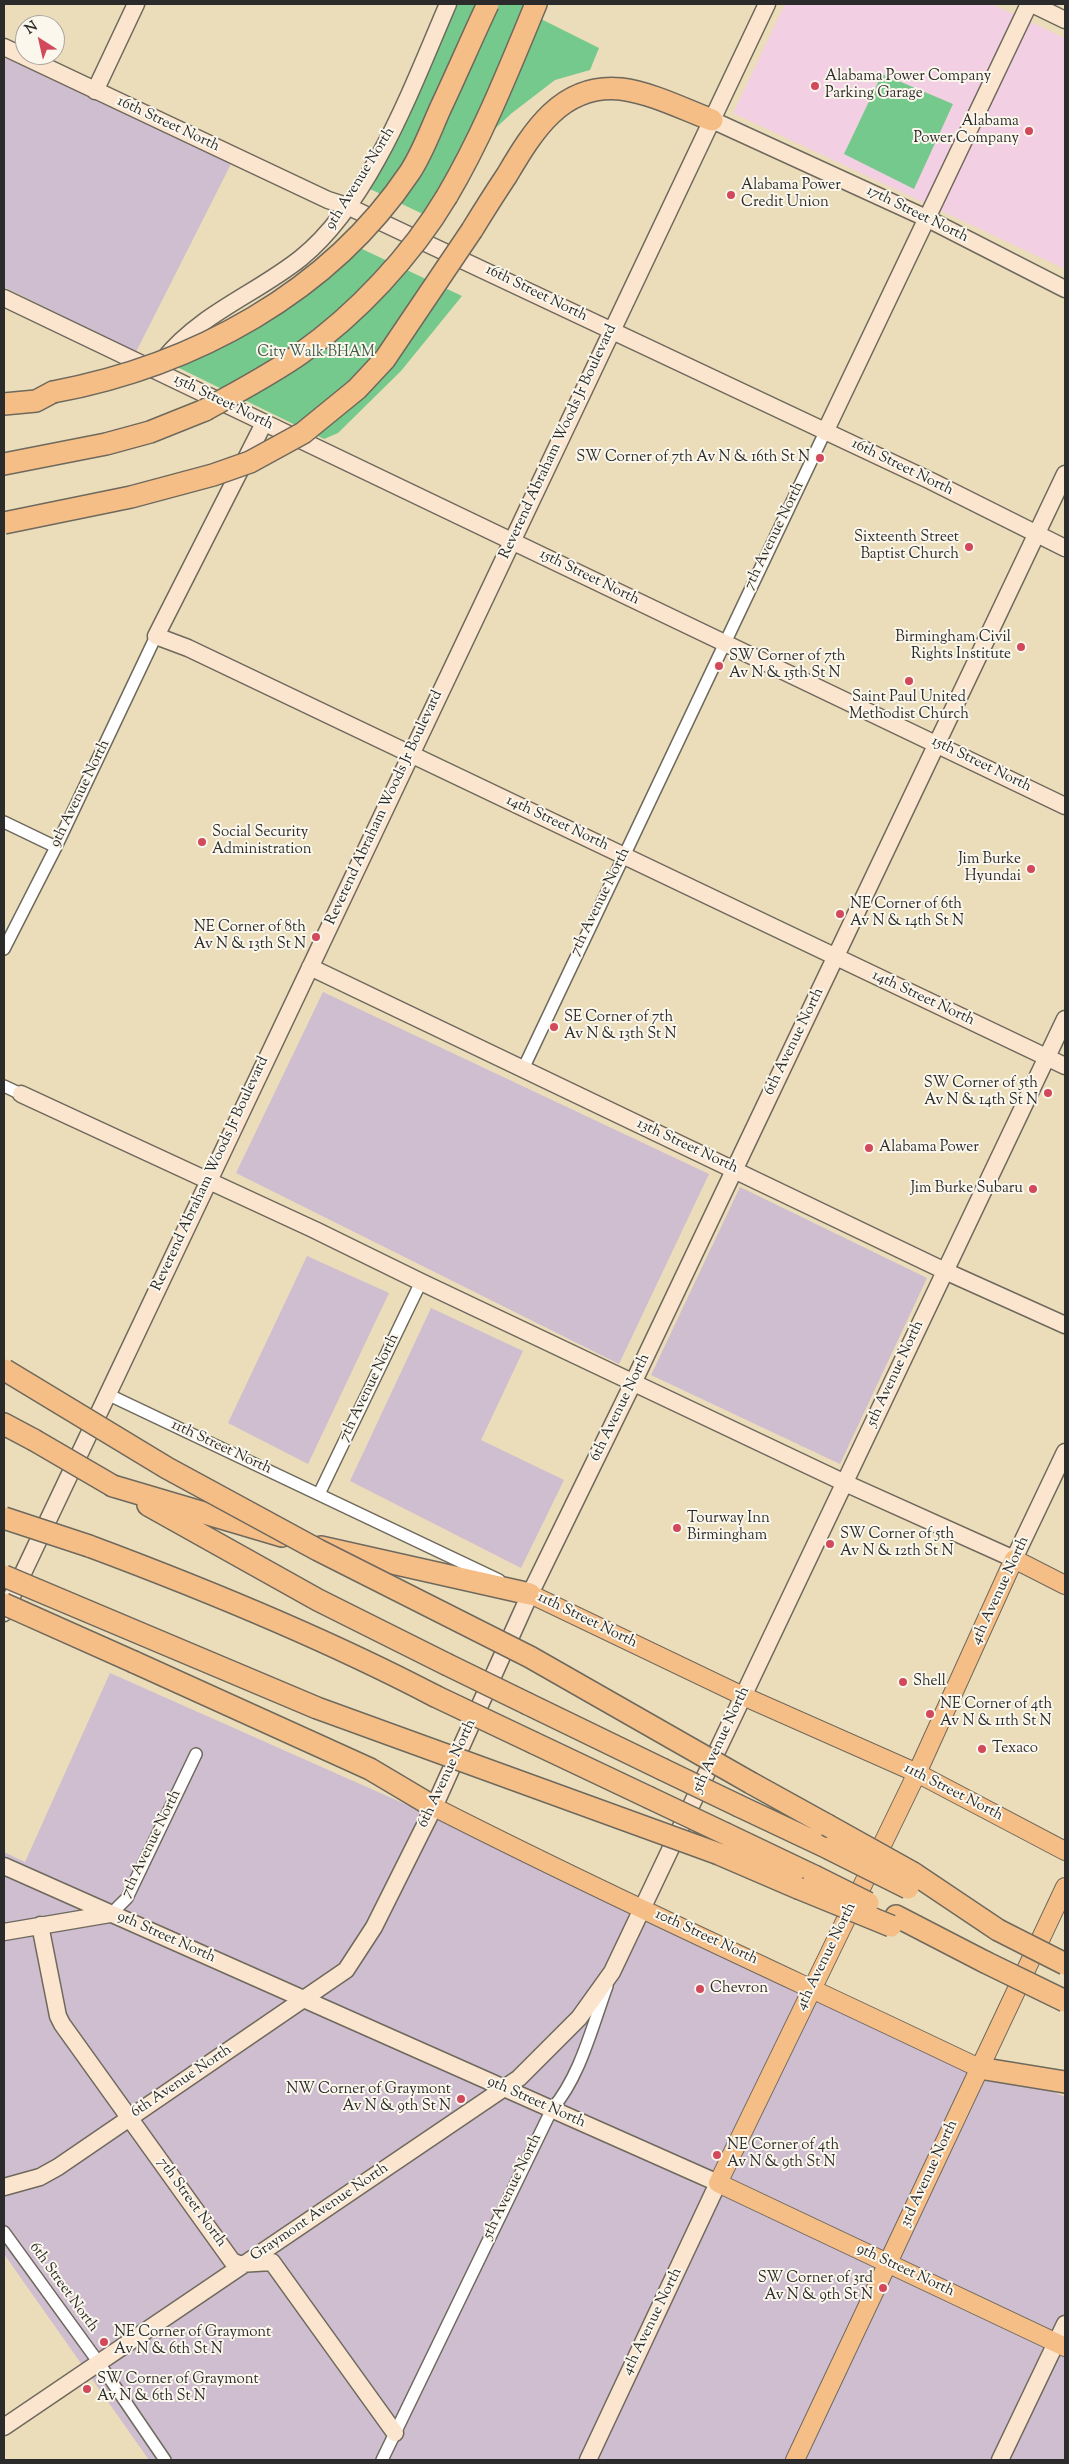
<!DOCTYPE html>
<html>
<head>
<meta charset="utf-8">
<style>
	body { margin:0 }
	#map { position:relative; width:1069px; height:2464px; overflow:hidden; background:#ebddba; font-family:"Sorts Mill Goudy",serif }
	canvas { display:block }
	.frame { position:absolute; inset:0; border:5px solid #2b2b2b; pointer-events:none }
	.north { position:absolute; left:15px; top:15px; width:50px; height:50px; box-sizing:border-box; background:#fbf7ec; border:1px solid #a8a59f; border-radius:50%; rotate:325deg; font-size:14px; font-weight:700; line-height:20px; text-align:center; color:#2b2b2b }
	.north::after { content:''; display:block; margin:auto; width:18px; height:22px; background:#d1495b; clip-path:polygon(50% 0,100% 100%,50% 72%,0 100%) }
</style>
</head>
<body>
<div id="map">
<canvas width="1069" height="2464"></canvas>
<div class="frame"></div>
<div class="north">N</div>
</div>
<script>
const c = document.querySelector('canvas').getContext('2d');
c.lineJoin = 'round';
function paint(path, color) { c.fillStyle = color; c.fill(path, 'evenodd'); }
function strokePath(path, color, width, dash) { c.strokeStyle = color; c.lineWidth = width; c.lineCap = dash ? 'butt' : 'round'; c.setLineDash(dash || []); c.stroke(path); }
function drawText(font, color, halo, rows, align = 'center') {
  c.font = font + ' "Sorts Mill Goudy",serif'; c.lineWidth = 4; c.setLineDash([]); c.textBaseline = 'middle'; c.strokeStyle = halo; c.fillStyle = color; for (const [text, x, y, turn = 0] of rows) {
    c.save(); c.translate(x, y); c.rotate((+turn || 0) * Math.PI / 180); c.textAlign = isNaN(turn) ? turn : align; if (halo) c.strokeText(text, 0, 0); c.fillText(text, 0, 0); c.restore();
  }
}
paint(new Path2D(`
	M785,4H992L1065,38V269L733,113Z`), '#f2cfe2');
paint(new Path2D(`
	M6,58L231,164L136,352L4,287V63Z
	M323,992L709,1174L619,1364L236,1173Z
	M740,1187L927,1278L840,1464L651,1375Z
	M307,1256L389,1293L308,1464L228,1423Z
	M431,1308L523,1351L481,1440L564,1480L521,1568L350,1481Z
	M110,1673L1065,2097V2460H149L4,2254V1852L25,1862Z`), '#cfbdd0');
paint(new Path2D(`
	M458,4H547L541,19L599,48L590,70L555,80L512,113L487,136L442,223L370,189Z
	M882,74L953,104L914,189L844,154Z
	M343,240L462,296L401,371L338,433L324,439L179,368L195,346L272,295Z`), '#75c98c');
const street = new Path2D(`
	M4,822L56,847
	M4,949L56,847L156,636
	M523,1069L825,432
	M4,1086L21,1094
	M107,1394L499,1580
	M319,1494L421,1282
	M111,1914L127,1898L196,1754
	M4,2232L99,2363L165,2460
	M382,2460L552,2109C580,2077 592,2027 607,1986`);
const secondary = new Path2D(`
	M1032,4L1065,20
	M4,47L328,200L347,206L931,481L1065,548
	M95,91L136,4
	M712,120L926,218L1065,289
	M4,298L1065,806
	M164,359C201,313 256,294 301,258C371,201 413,85 448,4
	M264,423L156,636L188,648L1065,1066
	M825,432L1029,4
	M310,967L945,1271L1065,1325
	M21,1094L315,1230L421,1282L845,1483L1014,1559L1065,1452
	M4,1613L767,4
	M4,1866L718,2183L588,2460
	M40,1925L58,2016L62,2024L232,2261L239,2264L272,2262L395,2433
	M4,1932L110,1914
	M4,2187L40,2177L58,2167L346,1970L374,1927L434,1807L530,1594L633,1383L1065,474
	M4,2427L519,2078L579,2018L612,1972L1065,1019
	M1000,2460L1065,2324`);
const primary = new Path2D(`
	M1065,1585L1014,1559L917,1773L718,2183L1065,2347
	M530,1594L743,1696L917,1773L1065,1851
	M434,1807C613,1898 797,1981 979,2068
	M795,2460L1065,1887`);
const highway = new Path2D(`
	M447,196C483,135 509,69 536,4
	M472,230C483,212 495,193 507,175C533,131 562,83 621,89C652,93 683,109 712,120
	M4,404L36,401L53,392
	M4,464L106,444L150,432L205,410
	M4,1424L34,1440
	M113,1486L282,1536
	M148,1505L318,1600L446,1664
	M89,1546C207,1590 324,1638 435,1696
	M321,1547L530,1594
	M134,1662L370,1769L434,1807
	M528,1704L662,1769
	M534,1743L648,1797
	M751,1783L827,1825
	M739,1806L828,1848
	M726,1834L814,1876
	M719,1854L798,1888
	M913,1873L998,1930
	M896,1916L985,1962
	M979,2068L1065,2082`);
strokePath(street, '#6e695d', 14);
strokePath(secondary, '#6e695d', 19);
strokePath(primary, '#6e695d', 20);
strokePath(highway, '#6e695d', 24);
strokePath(street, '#fff', 11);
strokePath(secondary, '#fbe5cf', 16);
strokePath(primary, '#f6be87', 18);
strokePath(highway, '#f6be87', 21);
const highwayBridge = new Path2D(`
	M53,392C193,366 329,293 410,172C423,152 431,129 441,107C457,73 472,38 488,4
	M205,410C237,392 270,375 300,354C356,315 412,255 447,196
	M4,523L131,497L213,475L250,462L303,433L357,389L385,359L472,230
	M5,1370L167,1468L318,1550L530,1657L751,1783
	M34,1440L113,1486
	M4,1518L89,1546
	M4,1576L317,1708L719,1854
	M4,1604L134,1662
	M446,1664L528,1704
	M435,1696L534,1743
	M662,1769L739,1806
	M648,1797L726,1834
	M827,1825L913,1873
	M828,1848L908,1888
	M814,1876L868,1903
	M798,1888L891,1926
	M998,1930L1065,1964
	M985,1962L1065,2001`);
strokePath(highwayBridge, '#6e695d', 24, []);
strokePath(highwayBridge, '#f6be87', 21);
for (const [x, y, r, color] of [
	[815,86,5,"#d1495b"],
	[1029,131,5,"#d1495b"],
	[731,195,5,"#d1495b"],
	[820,458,5,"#d1495b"],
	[969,547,5,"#d1495b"],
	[1021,647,5,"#d1495b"],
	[719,666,5,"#d1495b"],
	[909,681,5,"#d1495b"],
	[202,842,5,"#d1495b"],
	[1031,869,5,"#d1495b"],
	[840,914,5,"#d1495b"],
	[316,937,5,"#d1495b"],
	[554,1027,5,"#d1495b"],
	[1048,1093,5,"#d1495b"],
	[869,1148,5,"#d1495b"],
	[1033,1189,5,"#d1495b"],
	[677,1528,5,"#d1495b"],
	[830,1544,5,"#d1495b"],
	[903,1682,5,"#d1495b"],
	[930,1714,5,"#d1495b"],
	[982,1749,5,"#d1495b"],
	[700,1989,5,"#d1495b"],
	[461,2099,5,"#d1495b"],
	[717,2155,5,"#d1495b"],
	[883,2288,5,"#d1495b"],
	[104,2342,5,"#d1495b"],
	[87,2389,5,"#d1495b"]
]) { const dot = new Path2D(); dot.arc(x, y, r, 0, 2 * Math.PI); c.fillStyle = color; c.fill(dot); strokePath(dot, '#fbf7ec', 2); }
drawText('15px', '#2b2b2b', '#fbf7ec', [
	["Alabama Power Company",825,77],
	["Parking Garage",825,94],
	["Alabama",1019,122,"right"],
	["Power Company",1019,139,"right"],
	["Alabama Power",741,186],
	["Credit Union",741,203],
	["SW Corner of 7th Av N & 16th St N",810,458,"right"],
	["Sixteenth Street",959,538,"right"],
	["Baptist Church",959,555,"right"],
	["Birmingham Civil",1011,638,"right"],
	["Rights Institute",1011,655,"right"],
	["SW Corner of 7th",729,657],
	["Av N & 15th St N",729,674],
	["Saint Paul United",909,698,"center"],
	["Methodist Church",909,715,"center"],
	["Social Security",212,833],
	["Administration",212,850],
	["Jim Burke",1021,860,"right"],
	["Hyundai",1021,877,"right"],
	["NE Corner of 6th",850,905],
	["Av N & 14th St N",850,922],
	["NE Corner of 8th",306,928,"right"],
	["Av N & 13th St N",306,945,"right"],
	["SE Corner of 7th",564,1018],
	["Av N & 13th St N",564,1035],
	["SW Corner of 5th",1038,1084,"right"],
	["Av N & 14th St N",1038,1101,"right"],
	["Alabama Power",879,1148],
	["Jim Burke Subaru",1023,1189,"right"],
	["Tourway Inn",687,1519],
	["Birmingham",687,1536],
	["SW Corner of 5th",840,1535],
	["Av N & 12th St N",840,1552],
	["Shell",913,1682],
	["NE Corner of 4th",940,1705],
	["Av N & 11th St N",940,1722],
	["Texaco",992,1749],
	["Chevron",710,1989],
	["NW Corner of Graymont",451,2090,"right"],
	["Av N & 9th St N",451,2107,"right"],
	["NE Corner of 4th",727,2146],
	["Av N & 9th St N",727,2163],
	["SW Corner of 3rd",873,2279,"right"],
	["Av N & 9th St N",873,2296,"right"],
	["NE Corner of Graymont",114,2333],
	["Av N & 6th St N",114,2350],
	["SW Corner of Graymont",97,2380],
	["Av N & 6th St N",97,2397]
], 'left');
drawText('15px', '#2b2b2b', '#fbf7ec', [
	["16th Street North",168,125,25],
	["9th Avenue North",361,179,-58],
	["17th Street North",917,215,26],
	["16th Street North",536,294,26],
	["15th Street North",223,403,26],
	["Reverend Abraham Woods Jr Boulevard",559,442,-65],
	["16th Street North",902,468,26],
	["7th Avenue North",775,536,-64],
	["15th Street North",589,578,26],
	["15th Street North",981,765,26],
	["9th Avenue North",81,794,-64],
	["Reverend Abraham Woods Jr Boulevard",385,808,-65],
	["14th Street North",557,824,25],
	["7th Avenue North",601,902,-64],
	["14th Street North",923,999,25],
	["6th Avenue North",795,1042,-64],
	["13th Street North",687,1147,25],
	["Reverend Abraham Woods Jr Boulevard",211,1174,-65],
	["5th Avenue North",896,1374,-65],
	["7th Avenue North",370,1388,-64],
	["6th Avenue North",621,1408,-64],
	["11th Street North",221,1448,25],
	["4th Avenue North",1001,1591,-65],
	["11th Street North",587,1621,26],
	["5th Avenue North",722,1740,-65],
	["6th Avenue North",448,1774,-65],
	["11th Street North",953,1793,27],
	["7th Avenue North",152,1844,-64],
	["9th Street North",166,1938,24],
	["10th Street North",706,1938,25],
	["4th Avenue North",827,1957,-64],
	["6th Avenue North",182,2082,-34],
	["9th Street North",536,2103,24],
	["3rd Avenue North",930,2174,-65],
	["5th Avenue North",513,2187,-64],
	["7th Street North",191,2203,54],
	["Graymont Avenue North",320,2213,-34],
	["9th Street North",905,2271,25],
	["6th Street North",63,2288,54],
	["4th Avenue North",653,2322,-64]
]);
drawText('15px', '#415a48', '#fbf7ec', [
	["City Walk BHAM",316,353]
]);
</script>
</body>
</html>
